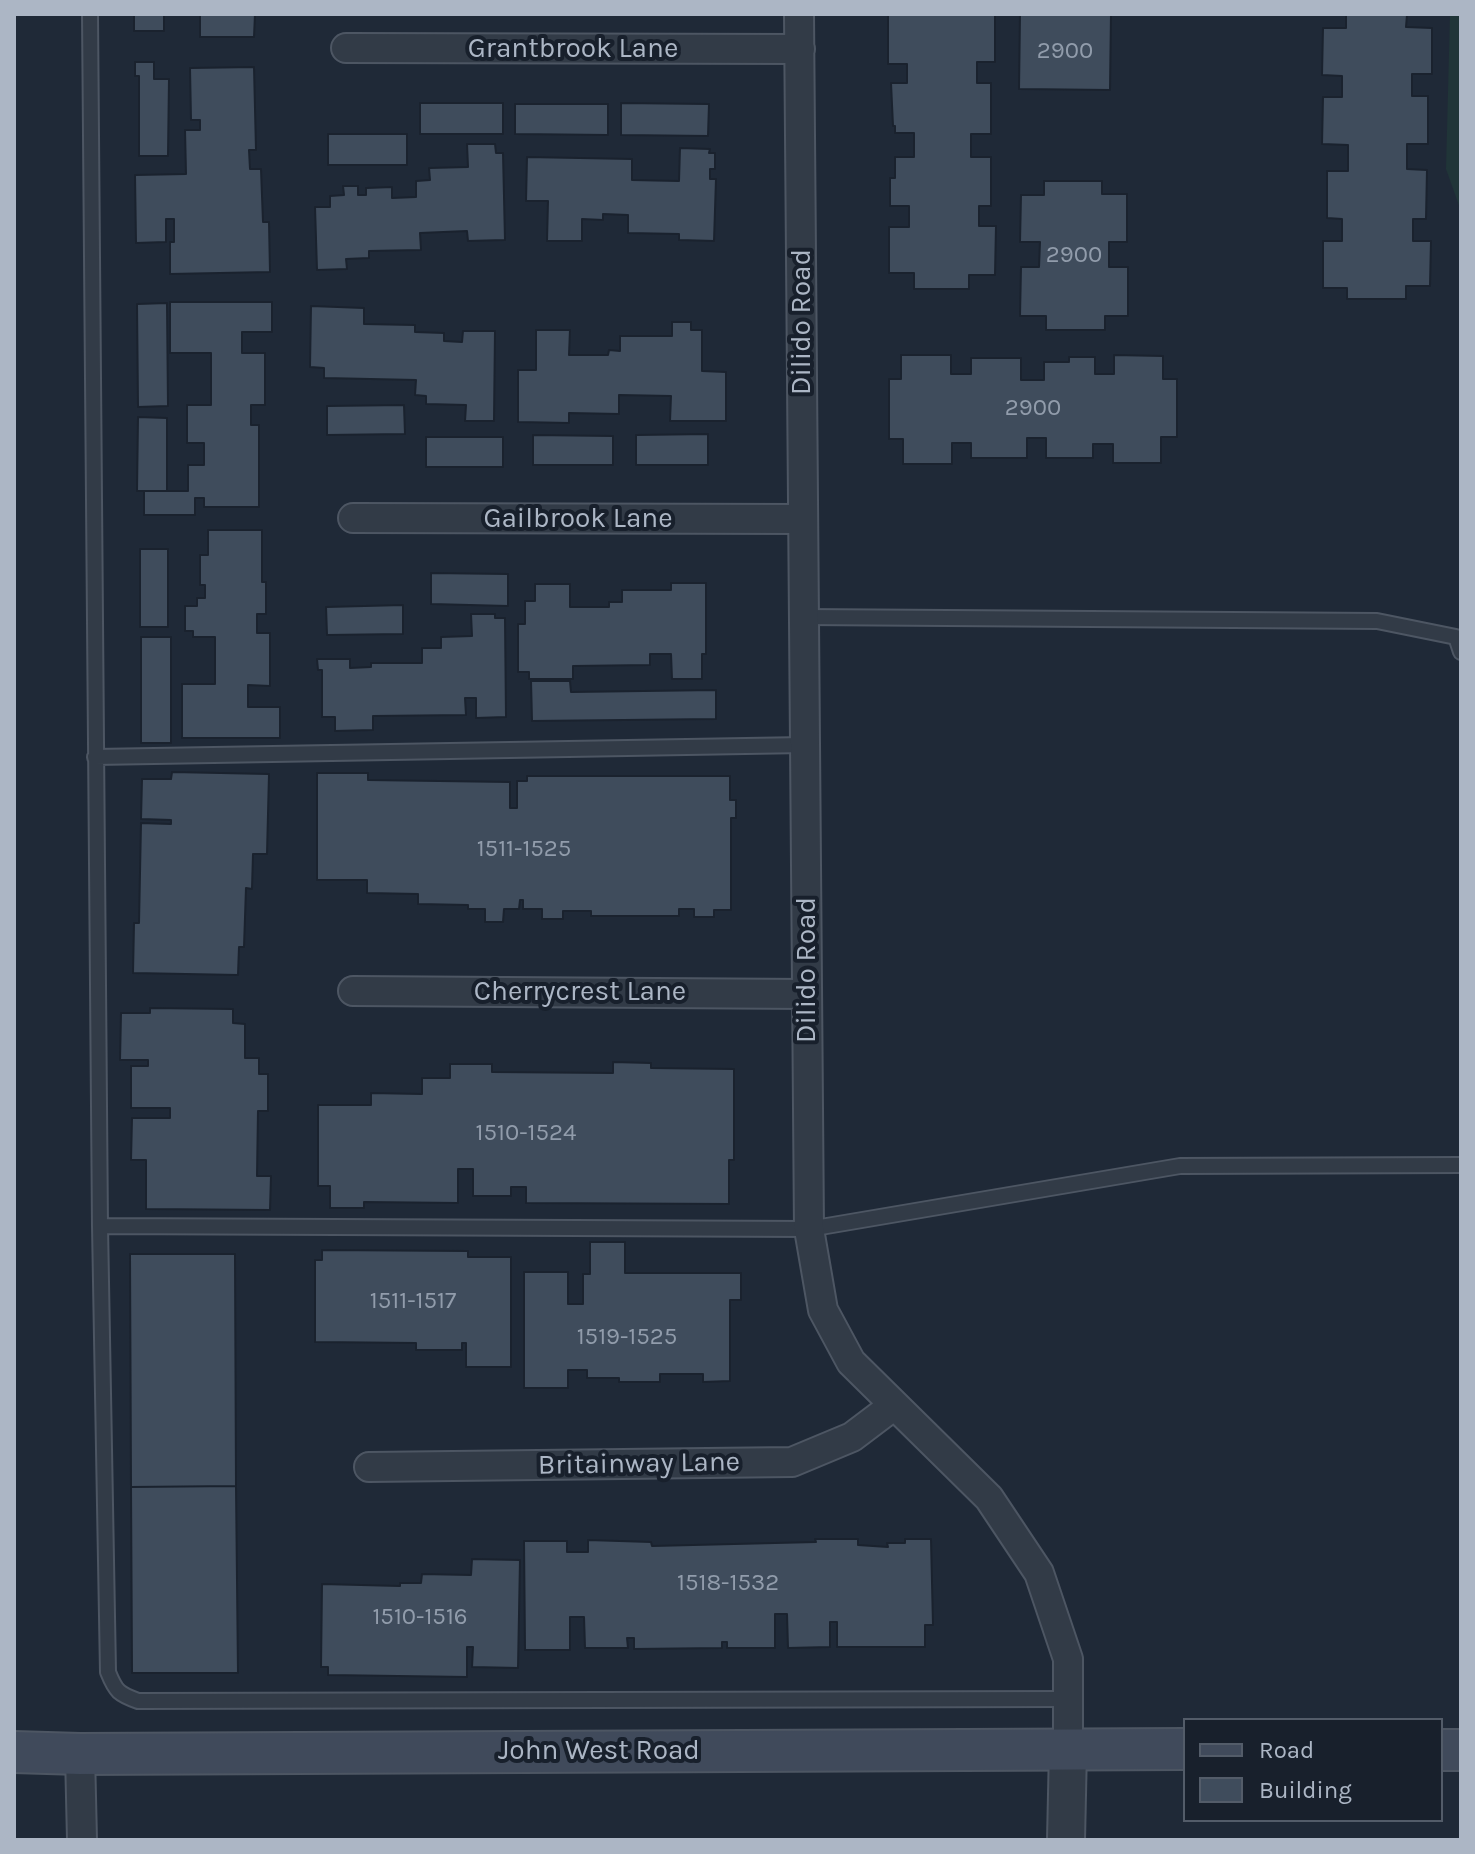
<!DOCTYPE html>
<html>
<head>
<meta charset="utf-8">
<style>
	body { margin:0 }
	#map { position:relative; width:1475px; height:1854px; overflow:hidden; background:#1f2937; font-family:Karla,sans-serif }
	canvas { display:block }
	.frame { position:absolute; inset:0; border:16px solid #acb6c5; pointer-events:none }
	.legend { position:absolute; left:1183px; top:1718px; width:260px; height:104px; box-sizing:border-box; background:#18202c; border:2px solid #535c69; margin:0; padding:10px 14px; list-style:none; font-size:24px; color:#acb6c5 }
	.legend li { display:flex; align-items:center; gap:16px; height:40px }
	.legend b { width:40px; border:2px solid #535c69 }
</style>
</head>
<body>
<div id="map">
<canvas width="1475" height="1854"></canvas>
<div class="frame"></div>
<ul class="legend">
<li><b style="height:10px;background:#404a5b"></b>Road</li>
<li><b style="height:22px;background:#3f4c5c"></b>Building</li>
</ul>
</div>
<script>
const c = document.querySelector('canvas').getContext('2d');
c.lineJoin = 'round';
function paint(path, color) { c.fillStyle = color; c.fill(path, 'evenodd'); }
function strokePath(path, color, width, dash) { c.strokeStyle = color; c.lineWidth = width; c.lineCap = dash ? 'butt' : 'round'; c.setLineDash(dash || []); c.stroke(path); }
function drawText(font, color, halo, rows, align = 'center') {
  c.font = font + ' Karla,sans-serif'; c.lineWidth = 8; c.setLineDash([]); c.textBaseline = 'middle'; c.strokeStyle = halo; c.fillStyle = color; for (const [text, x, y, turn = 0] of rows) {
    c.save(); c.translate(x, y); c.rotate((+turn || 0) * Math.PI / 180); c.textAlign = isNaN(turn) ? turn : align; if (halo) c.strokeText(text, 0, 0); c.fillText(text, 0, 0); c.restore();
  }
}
paint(new Path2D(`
	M1450,14H1461V211L1446,169Z`), '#203538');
const building = new Path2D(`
	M134,14H164V31H134Z
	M200,14H255L254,37H200Z
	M888,14H995V62H977V83H991V134H971V157H991V206H979V226H996L995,275H969V289H914V273H889V227H909V206H890V178H895V157H914V133H895V126H893L891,83H907V64H888Z
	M1020,14H1111L1110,90L1019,89Z
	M1346,14L1407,15L1406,27L1432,28V74H1412V96H1428V144H1407V169L1427,170L1426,219H1413V241H1431L1430,286H1406V299H1347V288H1323V241H1342V219L1327,218V171H1348V145L1322,144L1323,97H1342V76L1322,75L1323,28H1346Z
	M135,62H154V79H169L168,156H139V76H135Z
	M254,67L256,150H249L250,169H261L263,222H269L270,272L170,274V242H174V219H166V242L136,243L135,175L186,174L185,130H200V120H191L190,68Z
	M420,103H503V134H420Z
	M621,103L709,104L708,136L621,135Z
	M515,104H608V135L515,134Z
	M328,134H407V165H328Z
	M467,144H495L496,153H503L505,240L468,241L467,231L420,233L421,250L369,251V258L346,259L347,269L317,270L315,207H330V196L344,195L343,186H358V195H366V188L392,187V198L416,197V181L430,180L429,168L468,167Z
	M680,148L710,149L709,153H715V169H710V179H716L714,241L679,240V234L628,233V215L603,214V220L582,219V241H547L548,201H526L527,157L632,159V180L679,181Z
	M1044,181H1102V194H1127V242H1109V267H1128V316H1105V330H1046V316H1020L1021,267H1039L1040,242H1020L1021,195H1044Z
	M170,302H272V332H242V353H265V405H251V425H259V507H204V498H195V515H144V491H188V465H204V443H187V405H211V353H170Z
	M167,303L168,406L138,407L137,304Z
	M311,306L364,308V324L415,325V332L444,333V341L462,342L463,331H495L494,421H465L466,405L426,404V396L415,395L416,380L324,378V368L310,367Z
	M672,322H691V330H702V371L726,372V421H670L671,396L619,395V414L569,413V423L518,422V370H536V330H570L569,355H608L609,350L620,351V336H672Z
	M901,355H951V374H971V358H1021V380H1044V362H1069V357H1095V374H1114V355L1163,356V379H1177V437H1161V463H1113V444H1093V458H1046V438H1027V458H971V443H952V464H903V439H889V379H901Z
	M404,405L405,434L327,435V406Z
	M138,417L167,418V491H137Z
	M708,434V465H636V435Z
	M533,435L613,436V465H533Z
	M426,437H503V467H426Z
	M208,530H262V582H266V614H257V633H270V686L248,685V707H280V738H182V684H215V637H193V631H185V606H197V598H205V585H200V555H208Z
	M140,549H168V627H140Z
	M431,573L508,574V606L431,604Z
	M671,583H706V654H702V679H672L671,654H650V665L573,666V679H529V672H518V624H525V601H535V584H570V607H609V602H622V590H671Z
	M403,605V634L327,635L326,607Z
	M471,614H495V618H505L506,717L476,718V698H465L466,715L373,716V730L335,731V717H322V670H318L317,659H350V668L371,667V663H422V648H441V637L472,636Z
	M141,637H171V743H141Z
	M531,681H570L571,692L716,690V719L532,721Z
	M172,772L269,774L267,854H253L252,889L246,888L244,947H239L238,975L133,973L134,923H139L141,823L171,824V820L141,819L142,779H171Z
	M317,773H368V780L510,782V808H517V781H527V776H730V800H736V818H731V910H714V917H694V909H679V916H591V911H563V919H542V909H523V900H520L519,909H504L503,922H485V909H468V905L418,904V894L367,893V880H317Z
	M150,1008L233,1009V1023L245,1024V1058H259V1074H268V1111H258L257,1176H271L270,1210L146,1209V1160H131L132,1118H170V1108H131V1066H148V1060H120L121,1013H150Z
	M613,1062L651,1063V1068L734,1069V1160H729V1204L526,1203V1187H511V1196H473V1169H458V1203L364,1202V1208H330V1186H318V1105H371V1093L422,1094V1078H450V1064H492V1072L613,1073Z
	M590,1242H625V1273H741V1300H730V1381L703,1382V1374H660V1382H619V1378H587V1370H568V1388H524V1272H568V1304H583V1274H590Z
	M322,1250L468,1251V1257H511V1367H466V1343H462V1350H416V1343L315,1342V1260H322Z
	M130,1254H235L236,1486L131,1487Z
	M236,1486L238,1673H132L131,1487Z
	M815,1539H858V1545L888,1547L887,1543H905V1539H931L933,1625H925V1647H837V1622H830V1647L788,1648L787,1614H775V1648H727V1642H722V1648L634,1649V1638H627L628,1648H585L584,1617H570V1650H525L524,1541H567V1552H588V1540L651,1542L652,1546L816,1542Z
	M472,1559L520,1560L518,1668L472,1667L473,1647H467V1677L328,1675V1667H321L322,1584L400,1586V1583H421L422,1574L471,1575Z`);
paint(building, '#3f4c5c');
strokePath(building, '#1a222e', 2);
const service = new Path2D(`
	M90,14L100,1226L108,1672C116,1692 119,1694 138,1701L1068,1699
	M804,617L1377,621L1456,637L1461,652
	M95,757L805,745
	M100,1226L809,1229L1180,1166L1461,1165`);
const minor = new Path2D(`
	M799,14L809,1229L823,1310L851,1362L989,1498L1039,1573L1068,1659V1749
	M346,48L800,49
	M353,518L803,519
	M353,991L807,994
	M369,1467L792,1462L852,1437L893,1406
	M80,1754L82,1840`);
const tertiary = new Path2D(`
	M1066,1840L1068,1749`);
const secondary = new Path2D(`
	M1441,1750H1461
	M14,1752L80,1754L1185,1749`);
strokePath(service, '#4d5663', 18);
strokePath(minor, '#4d5663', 32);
strokePath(tertiary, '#4d5663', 40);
strokePath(secondary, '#4d5663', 44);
strokePath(service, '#323b47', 14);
strokePath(minor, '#323b47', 28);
strokePath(tertiary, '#323b47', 36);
strokePath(secondary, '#404a5b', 40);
drawText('24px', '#919cab', null, [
	["2900",1065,51],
	["2900",1074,255],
	["2900",1033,408],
	["1511-1525",524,849],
	["1510-1524",526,1133],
	["1511-1517",413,1301],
	["1519-1525",627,1337],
	["1518-1532",728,1583],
	["1510-1516",420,1617]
]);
drawText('28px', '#acb6c5', '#18202c', [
	["Grantbrook Lane",573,49],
	["Dilido Road",802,322,-90],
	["Gailbrook Lane",578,519],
	["Dilido Road",807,970,-90],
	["Cherrycrest Lane",580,992],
	["Britainway Lane",639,1464,-1],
	["John West Road",599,1751]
]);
</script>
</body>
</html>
